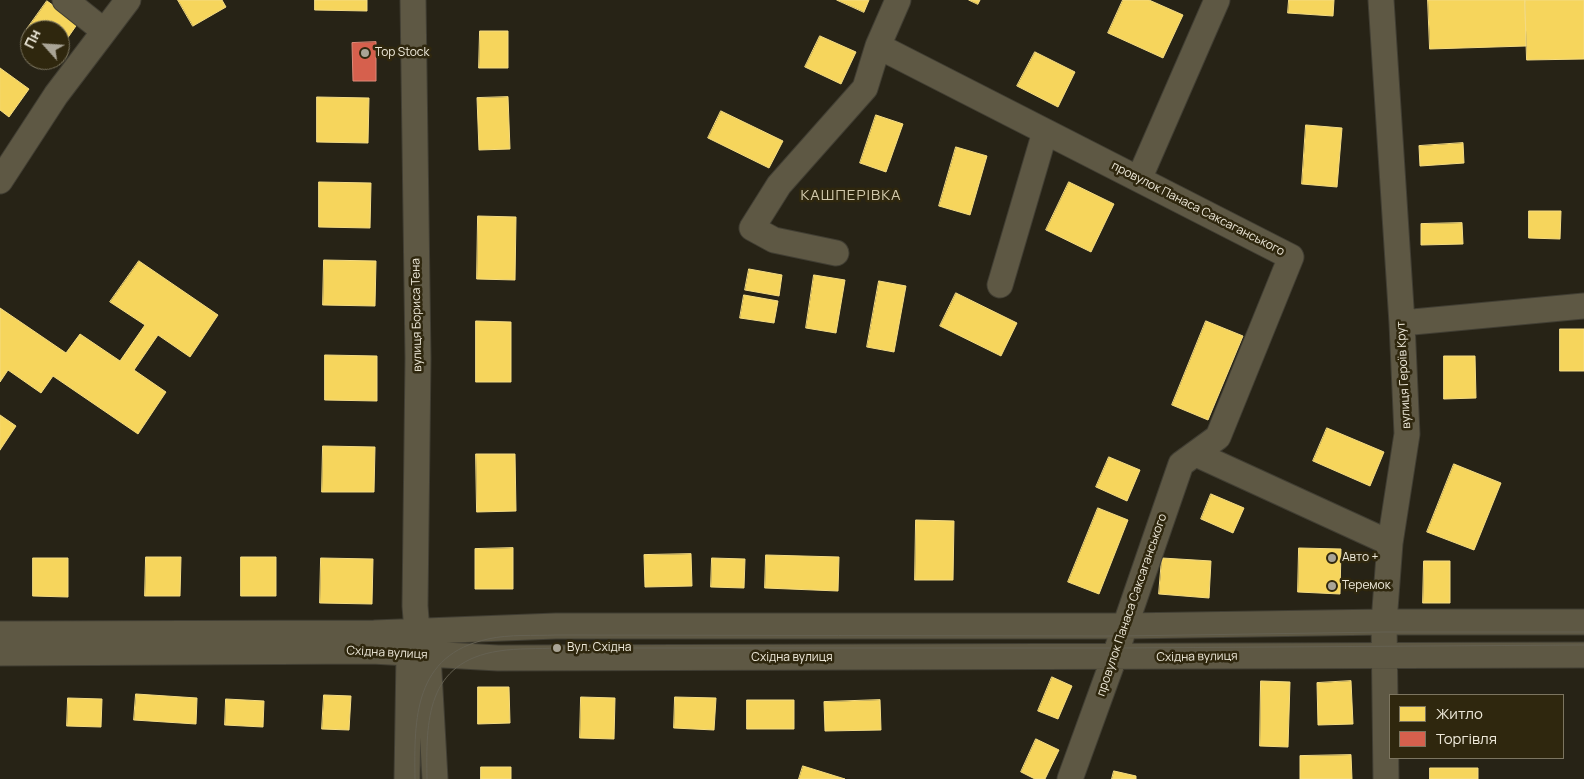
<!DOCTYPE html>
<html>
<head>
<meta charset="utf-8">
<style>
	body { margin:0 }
	#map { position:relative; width:1584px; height:779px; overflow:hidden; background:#272316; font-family:Manrope,sans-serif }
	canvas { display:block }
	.legend { position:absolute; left:1389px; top:694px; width:175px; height:65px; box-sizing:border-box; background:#2f270e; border:1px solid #7c7560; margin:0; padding:6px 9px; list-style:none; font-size:15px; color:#efeadb }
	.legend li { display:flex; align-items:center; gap:10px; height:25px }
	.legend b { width:25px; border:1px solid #7c7560 }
	.north { position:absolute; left:20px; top:20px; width:50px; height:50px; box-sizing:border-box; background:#2f270e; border:1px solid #7c7560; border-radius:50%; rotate:296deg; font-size:14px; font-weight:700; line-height:20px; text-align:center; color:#efeadb }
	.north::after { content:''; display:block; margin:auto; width:18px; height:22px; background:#a9a496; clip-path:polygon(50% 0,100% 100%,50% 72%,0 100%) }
</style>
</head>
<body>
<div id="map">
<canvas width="1584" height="779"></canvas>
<ul class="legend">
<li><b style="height:14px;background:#f6d55c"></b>Житло</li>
<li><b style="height:14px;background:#d6604d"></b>Торгівля</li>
</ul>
<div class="north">Пн</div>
</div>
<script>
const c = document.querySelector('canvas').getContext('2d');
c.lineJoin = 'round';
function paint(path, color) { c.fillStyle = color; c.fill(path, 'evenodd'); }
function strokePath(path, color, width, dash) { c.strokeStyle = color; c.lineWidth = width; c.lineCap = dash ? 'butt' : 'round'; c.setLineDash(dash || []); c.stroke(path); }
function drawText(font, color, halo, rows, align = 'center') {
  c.font = font + ' Manrope,sans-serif'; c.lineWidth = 5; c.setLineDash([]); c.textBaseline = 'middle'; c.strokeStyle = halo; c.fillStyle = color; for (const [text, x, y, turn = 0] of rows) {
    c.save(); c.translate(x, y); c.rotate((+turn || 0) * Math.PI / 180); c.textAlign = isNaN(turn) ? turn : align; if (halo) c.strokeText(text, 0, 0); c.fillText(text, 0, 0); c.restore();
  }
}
const homes = new Path2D(`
	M178,0H222L226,7L193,26Z
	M315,0H367V11L315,10Z
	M837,0H869L864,12Z
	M969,0H980L978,4Z
	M1123,0H1149L1183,15L1163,58L1108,33Z
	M1289,0H1334L1333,16L1288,13Z
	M1428,0H1525L1526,46L1430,49Z
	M1525,0H1584V59L1527,60Z
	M47,1L78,23L60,49V30L30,31L27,29Z
	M480,31H508V68H479Z
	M820,36L856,52L841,84L805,67Z
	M1035,52L1075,72L1058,107L1017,86Z
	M0,68L29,89L9,117L0,110Z
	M317,97L369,98L368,143L317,142Z
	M508,97L510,149L479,150L477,98Z
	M721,111L783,141L769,168L708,138Z
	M876,115L903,124L886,172L860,163Z
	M1306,125L1342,128L1337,187L1302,184Z
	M1463,143L1464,163L1420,166L1419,146Z
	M956,147L987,156L970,215L939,206Z
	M319,182L371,183L370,228L319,227Z
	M1069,182L1114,204L1091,252L1046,230Z
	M1529,211H1561L1560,239L1529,238Z
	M478,216L516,217L515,280L477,279Z
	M1462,223L1463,244L1421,245V224Z
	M324,260L376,261L375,306L323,305Z
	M139,261L218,315L190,357L158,335L134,370L166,392L138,434L53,376L41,393L8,370L0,382V308L66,353L80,334L120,361L145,325L110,302Z
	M749,269L782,275L779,296L745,290Z
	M814,275L845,280L836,333L806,328Z
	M879,281L906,286L894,352L867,347Z
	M956,293L1017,323L1001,356L940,326Z
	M744,295L778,301L774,323L740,318Z
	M476,321L511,322V382H476Z
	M1206,321L1243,336L1208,420L1172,405Z
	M1560,329H1584V371H1560Z
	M325,355L377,356V401L325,400Z
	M1444,356H1475L1476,398L1444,399Z
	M0,415L16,426L0,450Z
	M1327,428L1384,452L1370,486L1313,461Z
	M323,446L375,447L374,492H322Z
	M476,454H515L516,511L477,512Z
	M1109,457L1140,470L1127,501L1096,487Z
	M1454,464L1501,483L1474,550L1427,532Z
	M1211,494L1244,508L1233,533L1201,519Z
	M1098,508L1128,520L1099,594L1068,582Z
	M916,520L954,521L953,580H915Z
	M513,548V589H475V549Z
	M1299,548L1341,549L1340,594L1298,592Z
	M691,554L692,586L645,587L644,555Z
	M766,555L839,557L838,591L765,588Z
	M146,557H181L180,596H145Z
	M241,557H276V596H241Z
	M33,558H68V597L33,596Z
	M321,558L373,559L372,604L320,603Z
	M712,558L745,559L744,588L711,587Z
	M1162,558L1211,561L1209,598L1159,594Z
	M1424,561H1450V603H1423Z
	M1052,677L1072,686L1058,719L1038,711Z
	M1261,681L1290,682L1288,747L1260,746Z
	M1351,681L1353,724L1318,725L1317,683Z
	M478,687H509L510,723L478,724Z
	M136,694L197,698L196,724L134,720Z
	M324,695L351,696L349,730L322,729Z
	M581,697L615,698L614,739L580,738Z
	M675,697L716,698L714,730L674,728Z
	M68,698L102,699L101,727L67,726Z
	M226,699L264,701L263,727L225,725Z
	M747,700H794V729H747Z
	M880,700L881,730L825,731L824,702Z
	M1036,739L1059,750L1045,779H1035L1021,772Z
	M1351,755L1352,779H1300V756Z
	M803,766L845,779H799Z
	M481,767H511V779H481Z
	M1430,768H1478V779H1430Z
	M1114,771L1136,776V779H1112Z`);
paint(homes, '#f6d55c');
strokePath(homes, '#f4db82', 1);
const shops = new Path2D(`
	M376,42V81H353L352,43Z`);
paint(shops, '#d6604d');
strokePath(shops, '#de8978', 1);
const minor = new Path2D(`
	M65,0L104,31
	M413,0L418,358L415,606L417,631L428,655L435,779
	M898,0L878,46L1291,257L1218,437L1181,464L1114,658L1070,779
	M1381,0L1402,323L1407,434L1390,543L1384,622L1386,779
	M1139,179L1217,0
	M0,181L56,95L128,0
	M836,253L774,240L752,228L779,185L865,88L878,46
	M1000,285L1045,132
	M1402,323L1584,306
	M1196,454L1390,543
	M0,634L374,633L556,626H1125L1384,622H1584
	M0,653L372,651L498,658L1584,655
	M407,779L409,654L414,638`);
strokePath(minor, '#413e33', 27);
strokePath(minor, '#5e5844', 25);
strokePath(new Path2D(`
	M415,779C414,718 414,655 488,639C510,634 534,636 556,635L1121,636L1384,632H1584
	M427,779C426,720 426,662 499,651C518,648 538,649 557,648H1117L1584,645`), '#656152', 1);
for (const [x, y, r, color] of [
	[365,53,5,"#a9a496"],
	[1332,558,5,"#a9a496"],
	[1332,586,5,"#a9a496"],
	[557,648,5,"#a9a496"]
]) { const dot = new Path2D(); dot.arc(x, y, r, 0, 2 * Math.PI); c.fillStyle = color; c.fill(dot); strokePath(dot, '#2f270e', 2); }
drawText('12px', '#efeadb', '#2f270e', [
	["Top Stock",375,53],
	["Авто +",1342,558],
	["Теремок",1342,586],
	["Вул. Східна",567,648]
], 'left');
drawText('12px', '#efeadb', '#2f270e', [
	["провулок Панаса Саксаганського",1198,209,27],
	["вулиця Бориса Тена",417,315,-91],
	["вулиця Героїв Крут",1404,375,-93],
	["провулок Панаса Саксаганського",1132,605,-71],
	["Східна вулиця",387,653,3],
	["Східна вулиця",1197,657,-1],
	["Східна вулиця",792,658]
]);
c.letterSpacing = '1px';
drawText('15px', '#d3caad', '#2f270e', [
	["КАШПЕРІВКА",851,196]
]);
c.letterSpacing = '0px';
</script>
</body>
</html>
